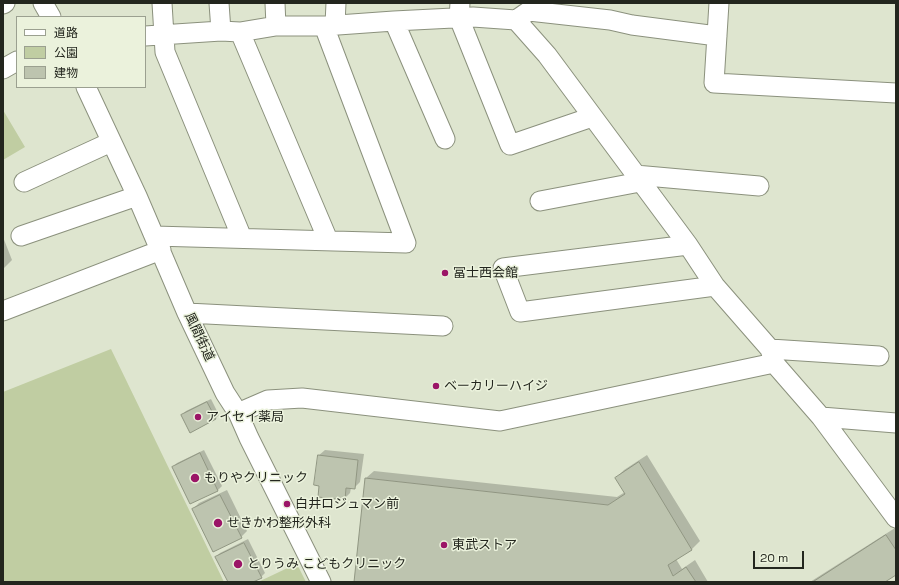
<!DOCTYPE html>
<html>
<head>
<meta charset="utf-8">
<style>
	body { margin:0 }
	#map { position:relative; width:899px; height:585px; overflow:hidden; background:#dee5cf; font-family:"Space Grotesk","Noto Sans JP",sans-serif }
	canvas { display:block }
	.frame { position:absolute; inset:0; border:4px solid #23261e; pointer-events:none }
	.legend { position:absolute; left:16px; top:16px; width:130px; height:72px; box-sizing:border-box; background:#ebf2dc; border:1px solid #9ba090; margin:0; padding:5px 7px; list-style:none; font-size:12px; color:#23261e }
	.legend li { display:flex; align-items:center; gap:8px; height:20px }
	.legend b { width:20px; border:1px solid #9ba090 }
	.scale { position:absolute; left:753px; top:551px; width:51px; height:18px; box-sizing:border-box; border:2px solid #23261e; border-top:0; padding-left:5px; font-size:12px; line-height:14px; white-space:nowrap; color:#23261e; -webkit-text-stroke:3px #ebf2dc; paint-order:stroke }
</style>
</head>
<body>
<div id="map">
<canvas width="899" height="585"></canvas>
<div class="frame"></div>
<ul class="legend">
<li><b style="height:5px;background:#fff"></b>道路</li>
<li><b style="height:11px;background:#c0cda2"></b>公園</li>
<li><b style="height:11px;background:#bdc4af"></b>建物</li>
</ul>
<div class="scale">20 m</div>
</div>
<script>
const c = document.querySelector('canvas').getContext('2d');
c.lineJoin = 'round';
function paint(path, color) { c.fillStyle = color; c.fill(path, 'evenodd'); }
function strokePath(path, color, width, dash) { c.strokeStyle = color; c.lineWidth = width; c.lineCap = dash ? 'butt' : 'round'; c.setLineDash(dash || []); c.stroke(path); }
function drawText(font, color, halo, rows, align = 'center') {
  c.font = font + ' "Space Grotesk","Noto Sans JP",sans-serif'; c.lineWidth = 3; c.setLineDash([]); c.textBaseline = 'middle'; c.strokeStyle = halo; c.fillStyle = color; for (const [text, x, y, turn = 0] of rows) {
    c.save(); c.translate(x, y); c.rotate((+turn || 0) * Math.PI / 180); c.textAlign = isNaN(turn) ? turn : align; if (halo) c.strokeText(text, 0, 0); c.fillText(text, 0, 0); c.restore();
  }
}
paint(new Path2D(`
	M3,110L25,147L3,160Z
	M111,349L224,582H3V392Z
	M297,564L306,582H258L296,564Z`), '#c0cda2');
paint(new Path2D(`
	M3,237L12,260L3,269Z
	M211,399L219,415L215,419L182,415L186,411Z
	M204,450L222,486L218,490L191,503L173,467L177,463Z
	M325,450L364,454L360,482L354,488H351L350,493L344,499L318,456Z
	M647,455L700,541L692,549L676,559L682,569L695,560L708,582H355L366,478L374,471L617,497L625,492L616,478L624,470Z
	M227,490L247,531L241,537L193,509L199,503Z
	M895,528L896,530V574L883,582H810Z
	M248,539L265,573L261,577L251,582H229L216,557L220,553Z`), '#0003');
const building = new Path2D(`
	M207,402L216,419L190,433L181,415Z
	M200,453L218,491L190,504L172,467Z
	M318,455L358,460L355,489L346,488L345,500L318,497L319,486L314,485Z
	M639,462L692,550L668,565L673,576L686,567L696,582H354L365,478L608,505L625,494L615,478Z
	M220,495L242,538L213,552L192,509Z
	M886,535L896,550V575L885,582H813Z
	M244,543L262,578L253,582H228L215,557Z`);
paint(building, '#bdc4af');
strokePath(building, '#909682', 1);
const minor = new Path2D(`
	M43,3L51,17
	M162,3L165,52L242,238
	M219,3L221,31
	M275,3L276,26
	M460,3L459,18L510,145L592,117
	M719,3L714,83L896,93
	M3,4L5,3
	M516,20L529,11L610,20L632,25L717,36
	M394,21L445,139
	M335,24L336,3
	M240,32L328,240
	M145,36L221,31L240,32L276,26H324L394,21L473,17L516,20L547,55L688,245L715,286L770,349L774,363L821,417L896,518
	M3,69L17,61
	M86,87L137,196L187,313L225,393L238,413L249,438L321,582
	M635,175L759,186
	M24,182L111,142
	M540,201L640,182
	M21,236L137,196
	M154,236L406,243L324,26
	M688,245L503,268L520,312L715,286
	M3,311L161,250
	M187,313L443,326
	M770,349L879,356
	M238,413L268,400L302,398L500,421L774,363
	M821,417L896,423`);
strokePath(minor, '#8b917d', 21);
strokePath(minor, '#fff', 19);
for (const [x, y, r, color] of [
	[445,273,4,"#9b1567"],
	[436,386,4,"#9b1567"],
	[198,417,4,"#9b1567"],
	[195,478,5,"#9b1567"],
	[287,504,4,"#9b1567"],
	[218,523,5,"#9b1567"],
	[444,545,4,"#9b1567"],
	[238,564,5,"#9b1567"]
]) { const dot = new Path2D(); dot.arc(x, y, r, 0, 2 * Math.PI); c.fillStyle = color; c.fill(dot); strokePath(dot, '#ebf2dc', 1.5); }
drawText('13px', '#23261e', '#ebf2dc', [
	["冨士西会館",453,273],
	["ベーカリーハイジ",444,386],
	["アイセイ薬局",206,417],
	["もりやクリニック",204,478],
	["白井ロジュマン前",295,504],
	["せきかわ整形外科",227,523],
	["東武ストア",452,545],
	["とりうみ こどもクリニック",247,564]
], 'left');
drawText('13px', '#23261e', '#ebf2dc', [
	["風間街道",199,337,65]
]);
</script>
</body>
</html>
